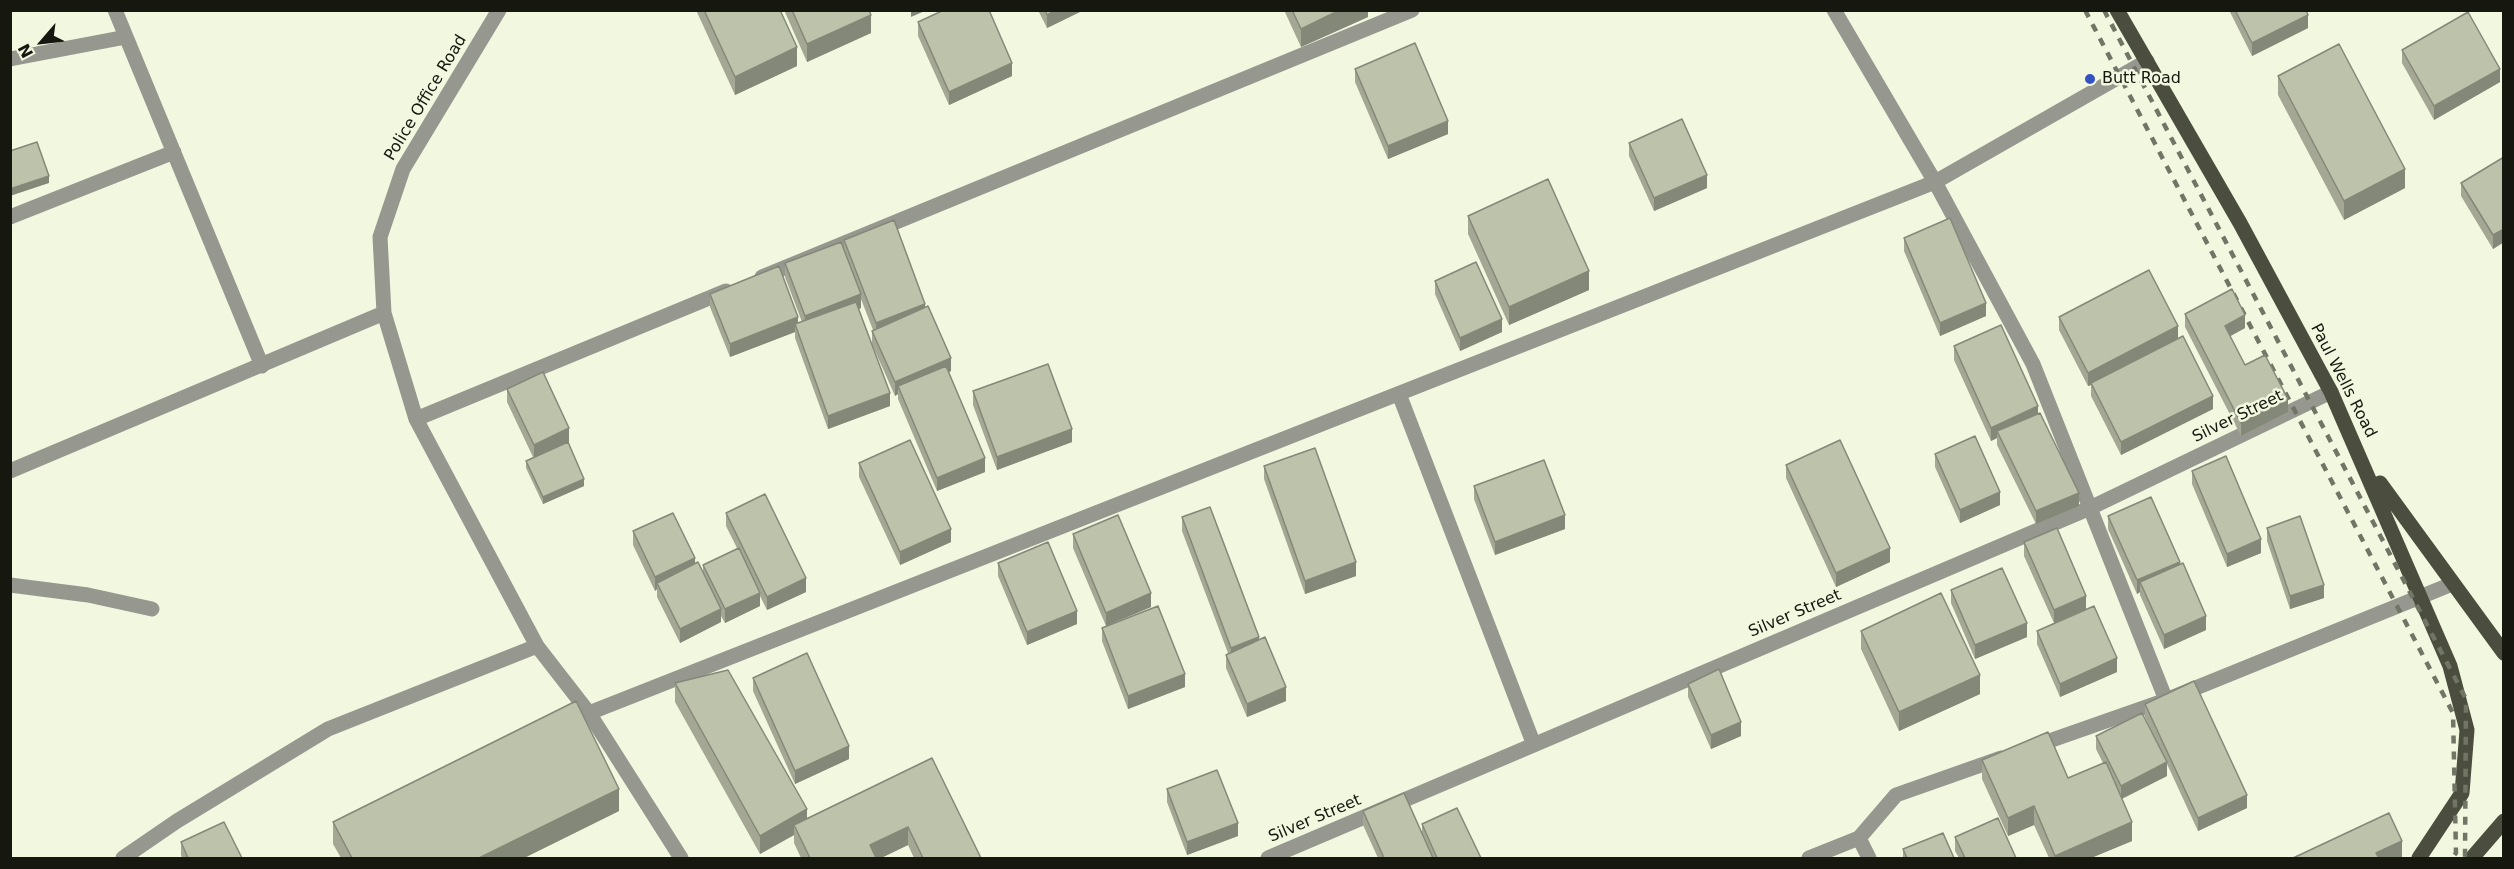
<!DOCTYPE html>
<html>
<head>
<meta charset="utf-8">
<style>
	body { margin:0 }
	#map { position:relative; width:2514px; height:869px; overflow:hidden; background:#f2f8e0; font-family:"DejaVu Sans",sans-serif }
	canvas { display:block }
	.frame { position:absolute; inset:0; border:12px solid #161810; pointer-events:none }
	.north { position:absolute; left:12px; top:12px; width:60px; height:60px; -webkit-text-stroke:4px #f2f8e0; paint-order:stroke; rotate:242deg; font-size:16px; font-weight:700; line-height:24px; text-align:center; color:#161810 }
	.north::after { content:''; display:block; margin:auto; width:21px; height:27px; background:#161810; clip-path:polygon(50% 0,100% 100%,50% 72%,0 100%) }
</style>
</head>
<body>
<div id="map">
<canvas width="2514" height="869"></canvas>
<div class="frame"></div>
<div class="north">N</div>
</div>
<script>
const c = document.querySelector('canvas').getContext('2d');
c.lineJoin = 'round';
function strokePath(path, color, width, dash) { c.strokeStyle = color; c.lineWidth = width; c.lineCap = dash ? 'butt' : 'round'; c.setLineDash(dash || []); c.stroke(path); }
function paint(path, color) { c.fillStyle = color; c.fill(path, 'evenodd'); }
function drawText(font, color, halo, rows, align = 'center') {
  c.font = font + ' "DejaVu Sans",sans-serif'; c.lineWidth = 5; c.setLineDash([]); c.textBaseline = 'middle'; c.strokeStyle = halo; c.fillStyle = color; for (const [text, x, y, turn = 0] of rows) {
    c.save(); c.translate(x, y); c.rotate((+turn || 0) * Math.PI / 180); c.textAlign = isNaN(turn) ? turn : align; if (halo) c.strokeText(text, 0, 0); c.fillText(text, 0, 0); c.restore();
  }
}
strokePath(new Path2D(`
	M115,10L262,366
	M499,10L403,169L380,237L384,313L416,419L537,646L589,713L681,858
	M1834,10L1935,182L2033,364L2166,700
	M10,59L126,37
	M10,217L174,152
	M762,277L1412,10
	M1399,394L1534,745
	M416,419L726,291
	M10,471L384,313
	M10,585L88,595L152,609
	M589,713L1935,182L2147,61
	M2032,747L2166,700L2452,584
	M1859,838L1869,858
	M123,858L177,821L328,729L537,646
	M1268,858L2090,508L2331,392
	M1809,858L1859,838L1896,795L2001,758`), '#96988f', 15);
strokePath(new Path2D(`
	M2117,10L2240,223L2331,392L2450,666L2467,730L2462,793L2419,858
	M2380,483L2504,653
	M2472,858L2504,821`), '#4b4e3e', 15);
strokePath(new Path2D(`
	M2085,10L2453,713L2456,853L2452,858
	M2104,10L2466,699L2465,858`), '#717566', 4.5, [8, 8]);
paint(new Path2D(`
	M696,10H780L797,66L735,95Z
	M784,10H869L871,33L807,62Z
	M1038,10H1084L1047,28Z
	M1284,10H1368V17L1301,47Z
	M2229,10H2306L2308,28L2252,56Z
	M918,22L1012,76L949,105L918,36Z
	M2402,50L2500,82L2434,120L2402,63Z
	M1355,69L1448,134L1388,159L1355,82Z
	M2278,76L2405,188L2344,220L2278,95Z
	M1629,143L1707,188L1654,211L1629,156Z
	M2504,157V242L2493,249L2461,196V183Z
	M1468,216L1589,290L1509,325L1468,234Z
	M1904,238L1986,316L1940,336L1904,251Z
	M844,240L925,307L951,371L949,372L985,472L937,491L898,399V394L895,396L872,344V331L873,330L861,299V308L859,309L890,406L828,429L795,338V332L730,357L710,307V294L798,323L802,322L785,277V263L844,249Z
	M1435,281L1502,332L1460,351L1435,294Z
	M2185,314L2245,328L2230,336L2245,365L2288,412L2241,436L2185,327Z
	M2059,317L2178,338L2213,409L2121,455L2091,396V385L2088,386L2059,330Z
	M1954,346L2038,414L2079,506L2036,524L1997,445V438L1991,441L1954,360Z
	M507,389L569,442H568L584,486L543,504L526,468V461L533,457L507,402Z
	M973,391L1072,442L997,470L973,405Z
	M1935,454L2000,505L1960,523L1935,467Z
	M859,463L951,542L900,565L859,477Z
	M1786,465L1890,562L1836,587L1786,478Z
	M1264,466L1356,576L1305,594L1264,479Z
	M2192,471L2261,553L2227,567L2192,484Z
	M1474,486L1565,529L1495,555L1474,499Z
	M726,513L806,592L767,610L760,596V606L725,623L721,616V622L680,643L657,597V589L655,591L633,545V531L695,564L703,573V565L737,548L726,526Z
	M2108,516L2180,564L2206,630L2164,649L2140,595V592L2137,594L2108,529Z
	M1182,517L1259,640L1286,701L1247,717L1226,668V655L1228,653L1182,531Z
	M2267,528L2324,598L2290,609L2267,541Z
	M1073,534L1151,607L1106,626L1073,548Z
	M2024,542L2086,609L2117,672L2060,697L2037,644V631L2054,623L2024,556Z
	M998,563L1077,624L1027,645L998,576Z
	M1951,590L2027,637L1975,659L1951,603Z
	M1102,628L1185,687L1128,709L1102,641Z
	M1861,631L1980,694L1899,731L1861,649Z
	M753,678L849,759L795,784L753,691Z
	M675,683L807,818L932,758L981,858H914L908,845L881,858H801L794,843V835L760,854L675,702Z
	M1688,684L1741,736L1711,749L1688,697Z
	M2145,704L2247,808L2198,831L2167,764V776L2122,799L2132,841L2091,858H2049L2034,825L2008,836L1982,779V760L2068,778L2103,763L2096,749V736L2158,745L2145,717Z
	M1167,789L1238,836L1187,855L1167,802Z
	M619,811L524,858H341L333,844V822Z
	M1363,811L1422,833V824L1481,858H1378L1363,825Z
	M1955,837L2016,858H1959L1955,851Z
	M181,842L242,858H182L181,855Z
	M1903,849L1954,858H1903Z`), '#a3a793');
paint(new Path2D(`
	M911,10H927L911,17Z
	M1056,10H1084L1047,28V15Z
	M1340,10H1368V17L1301,47V29Z
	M871,15V33L807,62V44Z
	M2308,15V28L2252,56V43Z
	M797,47V66L735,95V77Z
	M1012,63V76L949,105V92Z
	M2500,69V82L2434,120V106Z
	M1448,121V134L1388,159V146Z
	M2405,169V188L2344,220V201Z
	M1707,175V188L1654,211V198Z
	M49,176V183L10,196V189Z
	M2504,229V242L2493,249V235Z
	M1589,271V290L1509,325V307Z
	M861,294V308L805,329V316Z
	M1986,303V316L1940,336V323Z
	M925,304V317L876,336V323Z
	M2245,315V328L2225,339V326Z
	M798,317V331L795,324V332L730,357V344Z
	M1502,319V332L1460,351V338Z
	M2178,326V340L2091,383V385L2088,386V373Z
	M951,358V371L901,393L898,386V394L895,396V382Z
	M890,393V406L828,429V416Z
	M2213,396V409L2121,455V442Z
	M2288,399V412L2241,436V423Z
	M2038,406V419L1997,431V438L1991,441V428Z
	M569,428V442L534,458V445Z
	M1072,429V442L997,470V457Z
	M985,458V472L937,491V478Z
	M584,479V486L543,504V497Z
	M2000,492V505L1960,523V510Z
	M2079,493V506L2036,524V511Z
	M1565,515V529L1495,555V542Z
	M951,529V542L900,565V552Z
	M2261,539V553L2227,567V554Z
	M1890,548V562L1836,587V573Z
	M695,558V572L657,583V589L655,591V577Z
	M1356,562V576L1305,594V581Z
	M2180,562V575L2140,582V592L2137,594V580Z
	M806,578V592L767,610V597Z
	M2324,585V598L2290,609V596Z
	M760,593V606L725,623V609Z
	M1151,593V607L1106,626V613Z
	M2086,596V609L2054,623V610Z
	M721,609V622L680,643V629Z
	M1077,611V624L1027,645V632Z
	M2206,616V630L2164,649V635Z
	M2027,623V637L1975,659V645Z
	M1259,637V651L1231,661V648Z
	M2117,658V672L2060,697V684Z
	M1185,674V687L1128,709V696Z
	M1980,675V694L1899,731V712Z
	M1286,687V701L1247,717V704Z
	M1741,722V736L1711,749V735Z
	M849,746V759L795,784V771Z
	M2167,762V776L2121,799V786Z
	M619,789V811L524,858H479Z
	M2247,795V808L2198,831V818Z
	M2034,806V825L2008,836V818Z
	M807,809V828L794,825V835L760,854V836Z
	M2132,822V841L2091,858H2055V856Z
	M1238,823V836L1187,855V842Z
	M908,827V845L881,858H870V845Z
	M2402,841V858H2376V853Z`), '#848878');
const building = new Path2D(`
	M704,10H780L797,47L735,77Z
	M792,10H869L871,15L807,44Z
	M944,10H989L1012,63L949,92L918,22Z
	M1045,10H1056L1047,15Z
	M1292,10H1340L1301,29Z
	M2235,10H2306L2308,15L2252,43Z
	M2468,12L2500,69L2434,106L2402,50Z
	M1415,43L1448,121L1388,146L1355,69Z
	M2339,44L2405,169L2344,201L2278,76Z
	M1682,119L1707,175L1654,198L1629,143Z
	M37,142L49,176L10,189V151Z
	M2504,157V229L2493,235L2461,183Z
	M1548,179L1589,271L1509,307L1468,216Z
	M1950,218L1986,303L1940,323L1904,238Z
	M894,220L925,304L876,323L844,240Z
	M841,242L861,294L805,316L785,263Z
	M1476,262L1502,319L1460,338L1435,281Z
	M779,266L798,317L730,344L710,294Z
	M2149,270L2178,326L2088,373L2059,317Z
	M2232,289L2245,315L2225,326L2245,365L2265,355L2288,399L2241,423L2185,314Z
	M856,302L890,393L828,416L795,324Z
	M928,306L951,358L895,382L872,331Z
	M2001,325L2038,406L1991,428L1954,346Z
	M2183,336L2213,396L2121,442L2091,383Z
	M1048,364L1072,429L997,457L973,391Z
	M946,366L985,458L937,478L898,386Z
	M543,372L569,428L534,445L507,389Z
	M2040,413L2079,493L2036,511L1997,431Z
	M1975,436L2000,492L1960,510L1935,454Z
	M910,440L951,529L900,552L859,463Z
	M1840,440L1890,548L1836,573L1786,465Z
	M568,442L584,479L543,497L526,461Z
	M1315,448L1356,562L1305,581L1264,466Z
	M2226,456L2261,539L2227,554L2192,471Z
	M1544,460L1565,515L1495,542L1474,486Z
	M765,494L806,578L767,597L726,513Z
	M2151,497L2180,562L2137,580L2108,516Z
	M1210,507L1259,637L1231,648L1182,517Z
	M673,513L695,558L655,577L633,531Z
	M1118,515L1151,593L1106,613L1073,534Z
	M2300,516L2324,585L2290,596L2267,528Z
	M2057,528L2086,596L2054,610L2024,542Z
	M1048,542L1077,611L1027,632L998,563Z
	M739,548L760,593L725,609L703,565Z
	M698,562L721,609L680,629L657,583Z
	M2183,563L2206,616L2164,635L2140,582Z
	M2002,568L2027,623L1975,645L1951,590Z
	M1941,593L1980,675L1899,712L1861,631Z
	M1158,606L1185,674L1128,696L1102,628Z
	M2094,606L2117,658L2060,684L2037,631Z
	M1265,637L1286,687L1247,704L1226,655Z
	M807,653L849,746L795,771L753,678Z
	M1719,669L1741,722L1711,735L1688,684Z
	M728,670L807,809L760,836L675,683Z
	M2194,681L2247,795L2198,818L2145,704Z
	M576,701L619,789L479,858H352L333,822Z
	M2142,713L2167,762L2121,786L2096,736Z
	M2048,732L2068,778L2106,762L2132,822L2055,856L2034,806L2008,818L1982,760Z
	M932,758L981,858H923L908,827L870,845L876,858H810L794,825Z
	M1217,770L1238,823L1187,842L1167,789Z
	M1404,793L1433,858H1384L1363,811Z
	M1457,808L1481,858H1437L1422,824Z
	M2389,813L2402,841L2376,853L2379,858H2293Z
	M1998,818L2016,858H1965L1955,837Z
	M224,822L242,858H188L181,842Z
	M1943,833L1954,858H1907L1903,849Z`);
paint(building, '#bdc2ab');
strokePath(building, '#848878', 1.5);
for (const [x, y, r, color] of [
	[2090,79,6,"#3452c3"]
]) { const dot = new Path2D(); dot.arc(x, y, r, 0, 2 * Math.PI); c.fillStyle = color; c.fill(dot); strokePath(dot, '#f2f8e0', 2); }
drawText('16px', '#161810', '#f2f8e0', [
	["Butt Road",2102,79]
], 'left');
drawText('16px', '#161810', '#f2f8e0', [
	["Police Office Road",426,98,-59],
	["Paul Wells Road",2343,381,63],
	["Silver Street",2238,417,-26],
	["Silver Street",1795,614,-23],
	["Silver Street",1315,819,-23]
]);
</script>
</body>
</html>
